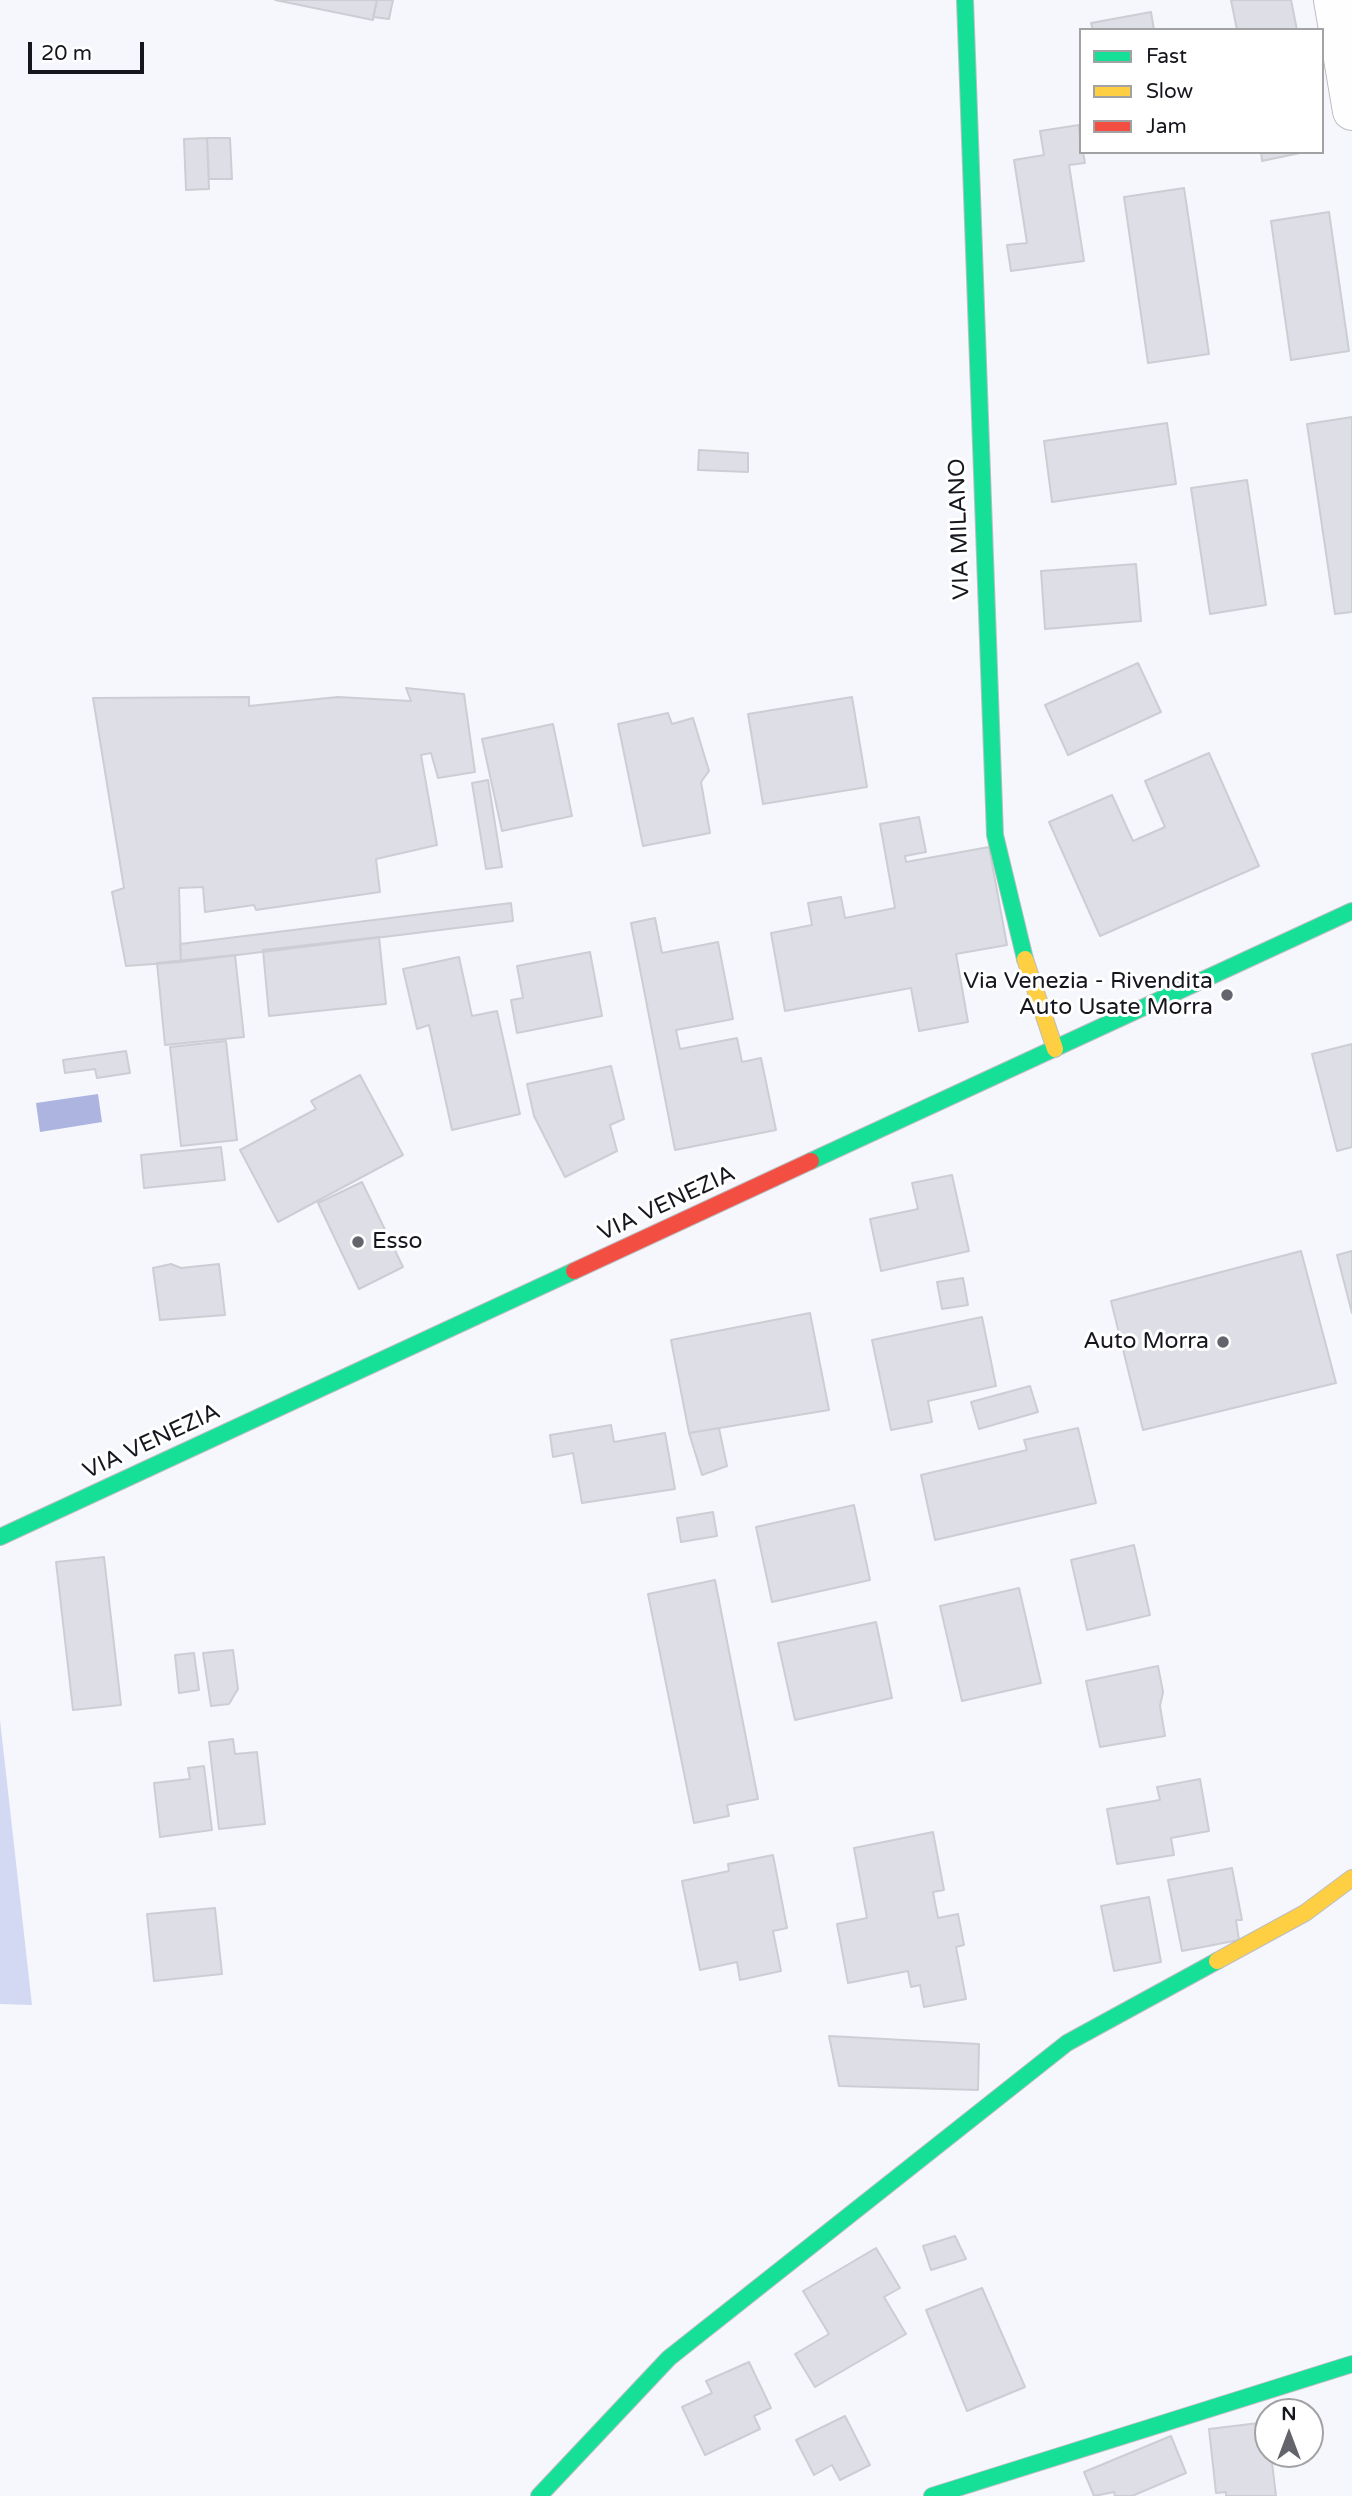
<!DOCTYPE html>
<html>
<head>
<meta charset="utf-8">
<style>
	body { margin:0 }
	#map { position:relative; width:1352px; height:2496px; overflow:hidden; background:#f6f7fc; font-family:"Varela Round",sans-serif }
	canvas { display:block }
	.legend { position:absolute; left:1079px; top:28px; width:245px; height:126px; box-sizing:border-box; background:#fff; border:2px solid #a2a2a5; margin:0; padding:9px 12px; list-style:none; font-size:21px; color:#16171e }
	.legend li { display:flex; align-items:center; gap:14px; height:35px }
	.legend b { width:35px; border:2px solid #a2a2a5 }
	.north { position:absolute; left:1254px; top:2398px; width:70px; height:70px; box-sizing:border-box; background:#fff; border:2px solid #a2a2a5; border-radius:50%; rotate:0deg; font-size:19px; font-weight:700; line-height:28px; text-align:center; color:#16171e }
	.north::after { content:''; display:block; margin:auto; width:24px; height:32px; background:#64656c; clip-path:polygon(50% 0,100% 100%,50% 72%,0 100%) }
	.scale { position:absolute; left:28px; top:42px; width:116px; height:32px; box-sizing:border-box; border:4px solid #16171e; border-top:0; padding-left:9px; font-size:21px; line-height:24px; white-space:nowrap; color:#16171e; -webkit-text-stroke:5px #fff; paint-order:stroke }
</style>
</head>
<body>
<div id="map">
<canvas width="1352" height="2496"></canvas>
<ul class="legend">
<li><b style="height:9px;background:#16e098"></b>Fast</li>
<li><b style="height:9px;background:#ffcf43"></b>Slow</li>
<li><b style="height:9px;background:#f24e42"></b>Jam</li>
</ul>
<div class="north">N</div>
<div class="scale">20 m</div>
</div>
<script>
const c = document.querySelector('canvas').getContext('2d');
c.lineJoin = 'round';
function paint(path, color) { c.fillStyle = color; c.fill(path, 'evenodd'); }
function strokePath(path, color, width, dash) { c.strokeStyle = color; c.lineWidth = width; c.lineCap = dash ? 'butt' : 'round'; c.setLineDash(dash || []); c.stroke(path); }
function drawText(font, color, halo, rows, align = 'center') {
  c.font = font + ' "Varela Round",sans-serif'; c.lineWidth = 6; c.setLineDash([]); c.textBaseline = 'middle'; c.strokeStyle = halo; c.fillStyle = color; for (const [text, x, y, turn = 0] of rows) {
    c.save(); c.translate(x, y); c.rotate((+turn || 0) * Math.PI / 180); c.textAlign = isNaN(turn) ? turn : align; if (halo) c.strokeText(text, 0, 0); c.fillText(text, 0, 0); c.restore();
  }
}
paint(new Path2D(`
	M0,1720L32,2005L0,2004Z`), '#d3d9f3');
paint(new Path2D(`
	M98,1094L102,1122L40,1132L36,1103Z`), '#acb4df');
const building = new Path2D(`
	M275,0H377L373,20Z
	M377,0H393L389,19L373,17Z
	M1231,0H1291L1297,30H1237Z
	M1151,12L1154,30H1093L1091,23Z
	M1079,125L1081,152H1083L1085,163L1069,165L1084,261L1011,271L1007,245L1027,243L1014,160L1044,155L1040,131Z
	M207,138H230L232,179H209Z
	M207,138L209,189L186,190L184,139Z
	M1261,152H1305L1262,161Z
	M1184,188L1209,354L1148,363L1124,197Z
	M1329,212L1349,351L1291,360L1271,221Z
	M1352,417V612L1335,614L1307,424Z
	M1167,423L1176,484L1052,502L1044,441Z
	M699,450L748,453V472L698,470Z
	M1247,480L1266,605L1210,614L1191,488Z
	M1136,564L1141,621L1045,629L1041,571Z
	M1138,663L1161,712L1068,755L1045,705Z
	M406,688L464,694L475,772L438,778L431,753L421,755L437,845L376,859L380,892L256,910L254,905L205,912L203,887L179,888L181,962L126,966L112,892L124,888L93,698L249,697V706L338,697L411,701Z
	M852,697L867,787L763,804L748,714Z
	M668,713L672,724L693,718L709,771L701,782L710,833L643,846L618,724Z
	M553,724L572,816L502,831L482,739Z
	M1209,753L1259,866L1100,936L1049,822L1112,795L1133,841L1165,827L1145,781Z
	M488,780L502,867L486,869L472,783Z
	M919,817L926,852L905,856L906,862L989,847L1007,945L956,954L968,1022L919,1031L911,988L785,1011L771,933L812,925L808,903L841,897L845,918L895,908L880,824Z
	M511,903L513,921L181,962L180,944Z
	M655,918L662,953L718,942L733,1019L676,1030L680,1049L737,1038L742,1062L761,1058L776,1130L675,1150L631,923Z
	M379,937L386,1004L269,1016L263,950Z
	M590,952L602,1016L517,1033L511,1000L523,998L517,966Z
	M235,955L244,1037L165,1045L157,963Z
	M459,957L472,1016L497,1011L520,1114L452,1130L429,1025L417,1029L403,969Z
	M226,1041L237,1140L181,1146L170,1047Z
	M1352,1044V1147L1337,1151L1312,1054Z
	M126,1051L130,1073L97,1078L95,1069L65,1073L63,1060Z
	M611,1066L624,1119L610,1125L617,1151L565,1177L534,1116L527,1084Z
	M360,1075L403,1155L278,1222L240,1150L316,1109L311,1101Z
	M221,1147L225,1180L144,1188L141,1155Z
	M952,1175L969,1251L881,1271L870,1219L918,1209L912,1183Z
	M362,1182L403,1267L359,1289L318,1203Z
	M1301,1251L1336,1383L1143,1430L1111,1301Z
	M1352,1251V1313L1337,1255Z
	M171,1264L181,1268L219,1264L225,1315L160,1320L153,1268Z
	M963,1278L968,1305L942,1309L937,1282Z
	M810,1313L829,1410L689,1433L671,1340Z
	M982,1317L996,1386L928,1401L932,1422L891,1430L872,1340Z
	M1030,1386L1038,1412L979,1429L971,1402Z
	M611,1425L614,1442L665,1433L675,1489L582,1503L573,1453L553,1457L550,1435Z
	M719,1428L727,1466L702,1475L689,1433Z
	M1078,1428L1096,1503L935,1540L921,1475L1027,1450L1024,1440Z
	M854,1505L870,1580L772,1602L756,1527Z
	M713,1512L717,1536L681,1542L677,1518Z
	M1134,1545L1150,1615L1087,1630L1071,1560Z
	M104,1557L121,1705L73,1710L56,1562Z
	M715,1580L758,1799L727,1805L729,1816L694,1823L648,1594Z
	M1019,1588L1041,1683L962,1701L940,1606Z
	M876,1622L892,1698L795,1720L778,1643Z
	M233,1650L238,1689L229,1704L211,1706L203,1653Z
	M194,1653L199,1690L179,1693L175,1655Z
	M1158,1666L1163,1692L1160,1706L1165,1736L1100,1747L1086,1681Z
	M233,1739L235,1754L257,1752L265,1824L219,1829L209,1742Z
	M204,1766L212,1830L160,1837L154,1783L190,1779L188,1768Z
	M1200,1779L1209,1831L1171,1838L1174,1855L1117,1864L1107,1809L1160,1800L1157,1787Z
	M933,1832L944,1890L933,1892L938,1918L958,1914L964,1945L956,1947L966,1999L924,2007L920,1985L911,1987L908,1971L848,1983L837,1924L867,1918L854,1848Z
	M773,1855L787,1928L773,1931L781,1971L740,1980L737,1962L700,1970L682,1881L729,1871L728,1864Z
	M1232,1868L1242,1920H1236L1239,1940L1182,1951L1168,1880Z
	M1149,1897L1161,1962L1114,1971L1101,1906Z
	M215,1908L222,1974L154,1981L147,1914Z
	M829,2036L979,2044L978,2090L839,2086Z
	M955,2236L966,2259L931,2270L923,2246Z
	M876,2248L900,2288L884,2297L906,2334L815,2387L795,2354L829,2334L803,2291Z
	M982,2288L1025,2387L967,2411L926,2310Z
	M749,2362L771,2408L754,2416L760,2429L705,2455L682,2407L712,2393L706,2381Z
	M845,2416L870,2465L840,2480L832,2465L814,2475L796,2440Z
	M1267,2422L1268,2454H1271L1276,2496H1226V2492L1216,2493L1209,2429Z
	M1171,2436L1186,2473L1132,2496H1115L1114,2492L1094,2496L1084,2472Z`);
paint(building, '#dddee6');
strokePath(building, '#cdced4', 2);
const street = new Path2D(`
	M1333,0L1352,111`);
const fast = new Path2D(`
	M965,0L995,835L1025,959
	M811,1161L1352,911
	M0,1537L574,1271
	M539,2496L669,2358L1067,2043L1217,1961
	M932,2496L1352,2364`);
const slow = new Path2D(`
	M1025,959L1055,1049
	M1217,1961L1305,1913L1352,1878`);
const jam = new Path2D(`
	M574,1271L811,1161`);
strokePath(street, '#bbbdc2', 40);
strokePath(fast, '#bbbdc2', 18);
strokePath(slow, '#bbbdc2', 18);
strokePath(jam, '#bbbdc2', 18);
strokePath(street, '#fefeff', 38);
strokePath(fast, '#16e098', 16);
strokePath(slow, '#ffcf43', 16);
strokePath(jam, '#f24e42', 16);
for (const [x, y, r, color] of [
	[1227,995,7,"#64656c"],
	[358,1242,7,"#64656c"],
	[1223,1342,7,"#64656c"]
]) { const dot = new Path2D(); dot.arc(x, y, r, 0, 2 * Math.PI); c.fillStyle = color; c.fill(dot); strokePath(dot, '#fff', 2.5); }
drawText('23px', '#16171e', '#fff', [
	["VIA MILANO",960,529,-92],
	["VIA VENEZIA",667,1204,-25],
	["VIA VENEZIA",152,1442,-25]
]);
drawText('23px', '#16171e', '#fff', [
	["Via Venezia - Rivendita",1213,982],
	["Auto Usate Morra",1213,1008],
	["Esso",372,1242,"left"],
	["Auto Morra",1209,1342]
], 'right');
</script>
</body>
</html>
